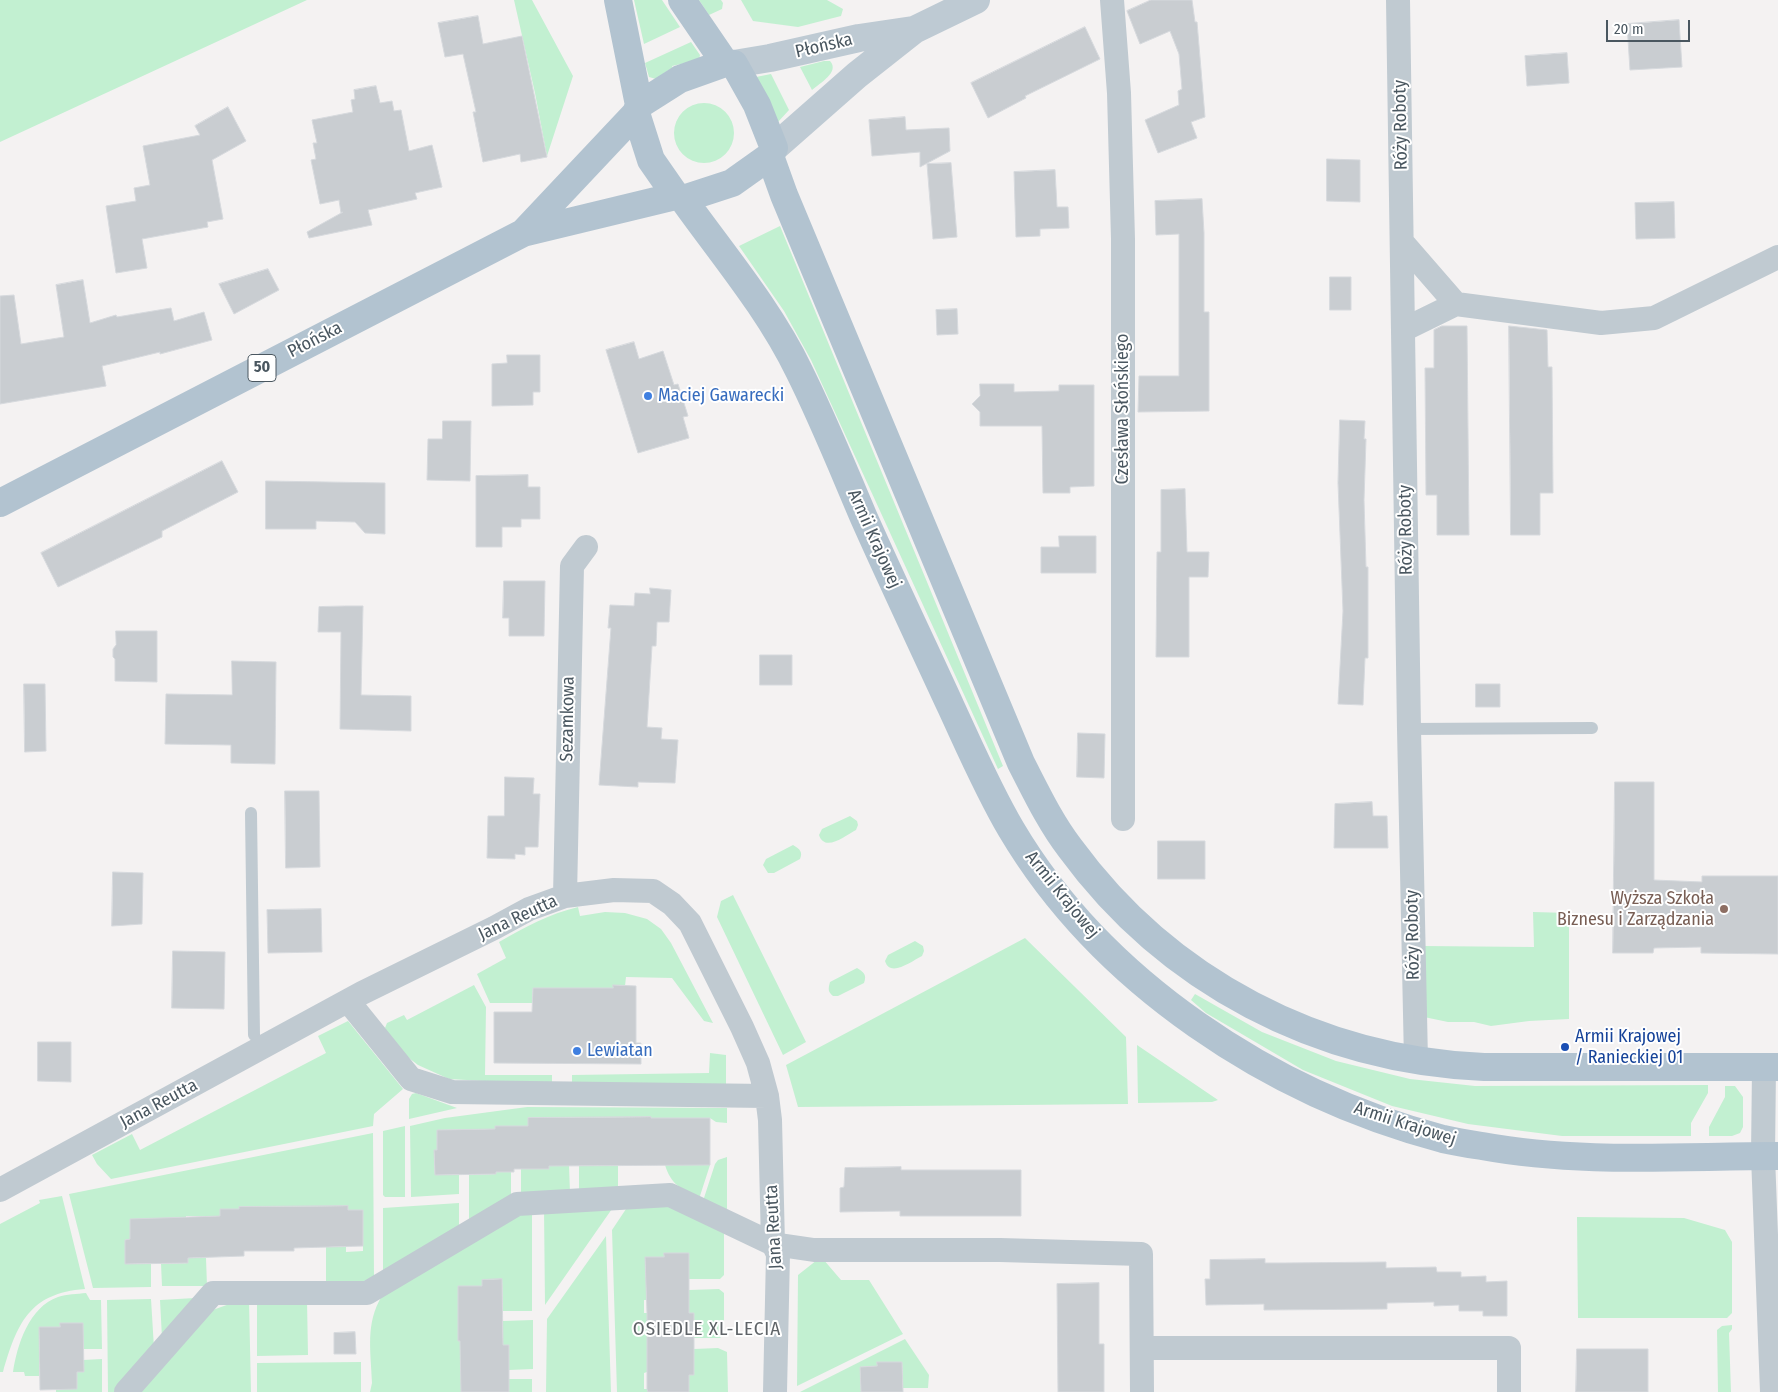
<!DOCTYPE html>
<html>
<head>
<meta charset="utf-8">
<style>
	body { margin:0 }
	#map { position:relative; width:1778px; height:1392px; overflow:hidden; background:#f4f2f2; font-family:"Fira Sans Condensed",sans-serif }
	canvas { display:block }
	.scale { position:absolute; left:1606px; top:20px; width:84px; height:22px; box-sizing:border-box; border:2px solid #4a5760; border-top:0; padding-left:6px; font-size:15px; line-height:18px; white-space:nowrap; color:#4a5760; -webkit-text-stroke:4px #fff; paint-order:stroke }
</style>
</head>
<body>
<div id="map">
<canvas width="1778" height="1392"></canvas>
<div class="scale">20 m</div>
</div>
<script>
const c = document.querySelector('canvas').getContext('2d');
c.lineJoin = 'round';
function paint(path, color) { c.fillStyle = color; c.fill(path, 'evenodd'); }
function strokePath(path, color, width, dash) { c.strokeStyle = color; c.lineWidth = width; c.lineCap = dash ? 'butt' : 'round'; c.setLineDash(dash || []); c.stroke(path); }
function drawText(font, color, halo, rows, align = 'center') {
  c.font = font + ' "Fira Sans Condensed",sans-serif'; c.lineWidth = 4; c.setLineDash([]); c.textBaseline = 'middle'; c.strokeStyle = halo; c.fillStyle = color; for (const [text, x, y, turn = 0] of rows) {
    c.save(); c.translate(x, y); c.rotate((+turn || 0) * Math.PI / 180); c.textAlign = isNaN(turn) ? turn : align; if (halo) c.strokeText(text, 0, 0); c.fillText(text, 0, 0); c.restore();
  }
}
paint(new Path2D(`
	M0,0H307L0,142Z
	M514,0H532L573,76L547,156L535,93Z
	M634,0H662L680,27L644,44Z
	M699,0H721L723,3L722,9L709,15Z
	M741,0H827L843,9L841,16L798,27L753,21Z
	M691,42L700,55L699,60L672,66L673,68L667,71L656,79L649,77L645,63Z
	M824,61H830C840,72 820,83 812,90L800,67Z
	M771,74L789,110L778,122L756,77Z
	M674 133a30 30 0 1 1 60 0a30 30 0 1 1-60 0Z
	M780,226L1003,766L998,769L811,360L784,311L739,246Z
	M850,816L857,821L858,825L856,830C846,835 825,853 819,835L822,829Z
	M793,845C800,849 803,852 800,859L774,873H768L763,865L766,859Z
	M733,895L806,1042L783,1055L717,917L721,901Z
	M578,907L580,916L605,912L625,913L647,919L661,929L671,943L713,1023L704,1021L672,978L626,977L625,986L614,985L613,988H533L532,1003H490L477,974L506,958L499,942C525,927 549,914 578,907Z
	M1533,912L1569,913V1019L1529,1021L1491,1026L1474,1022H1448L1424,1017L1423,946L1534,947Z
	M1025,938L1126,1037L1128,1104L798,1107L786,1065Z
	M915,941L923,946L924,951L922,956C912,961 890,978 885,961L888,955Z
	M857,968C864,972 867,975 864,983L838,996H833C828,992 828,989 830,982Z
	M474,985L486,1007L485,1075H552V1082L519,1083L449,1079L418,1065L396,1048L385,1028L387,1023L404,1015L407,1020Z
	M1195,994L1262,1032L1336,1061L1410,1079L1475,1086L1708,1085V1093L1691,1123V1136H1562L1468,1124L1392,1106L1303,1070L1206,1013L1191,1000Z
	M348,1021L403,1089L374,1114L373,1126L111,1179L97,1164L92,1155L132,1134L140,1150L326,1053L318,1036Z
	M1137,1045L1218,1100L1212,1102L1138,1103Z
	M710,1053L726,1055V1088L572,1084V1075L709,1073Z
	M1725,1086H1735L1743,1097V1127L1740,1133L1732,1136H1709V1127L1725,1097Z
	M416,1093L457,1108L409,1119V1099L412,1094Z
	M527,1107L727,1108V1123L716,1122L710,1118H665L651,1138V1117L528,1118V1126H495V1129L437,1130V1150H434L435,1175H459V1194L411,1197L410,1126L445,1118Z
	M405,1126V1197H385L383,1195V1131Z
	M373,1133L374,1277L357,1284H326V1247H346V1252L363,1251V1210H348V1206L240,1207L239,1209H221L220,1216H186V1220L130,1219V1239L125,1240V1264H151V1287L93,1288L69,1194Z
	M727,1157V1214L703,1201L715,1164L718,1160Z
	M549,1165H569L570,1193L521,1194V1169Z
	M618,1165V1190L579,1192V1166Z
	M665,1165H710L699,1199C682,1189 671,1185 665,1165Z
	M496,1172H511V1196L469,1224V1175L496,1174Z
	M62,1196L85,1289C29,1293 17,1324 3,1372H0V1224L40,1203L39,1200Z
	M459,1203V1230L383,1273V1208Z
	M670,1204L724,1230V1275L720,1279H689V1253H665L664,1257H645L647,1300H644V1313H647V1372L644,1373V1389H648V1392H617L612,1230L628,1206Z
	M614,1206L545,1305L544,1209Z
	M532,1210V1311H503L502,1279L482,1280V1286H458V1341H461V1392H370L372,1383C371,1352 365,1323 382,1296L511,1216Z
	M1577,1217L1684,1218L1725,1230L1732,1242V1313L1727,1318H1578Z
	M606,1236L611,1392H546L547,1319Z
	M188,1258H206L207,1286H162L161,1264L188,1263Z
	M823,1259L841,1280H869L903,1334L797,1386L798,1275L817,1260Z
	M719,1289L724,1293V1334L720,1338H694V1313H689V1290Z
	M86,1293L90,1300H101L102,1349H83V1323H60V1327H39V1351L43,1361L39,1362V1376H25L24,1372H13C17,1345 29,1307 58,1297C67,1294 77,1294 86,1293Z
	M195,1298L162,1338L160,1300Z
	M151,1299L154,1348L117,1392H108L107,1300Z
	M249,1300L251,1392H138L210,1311L235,1302Z
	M257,1300H307L308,1355L257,1356Z
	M533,1320V1369L509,1370V1345H503V1321Z
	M1732,1325V1329L1729,1333L1731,1392H1718L1717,1330L1722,1326Z
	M905,1339L929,1375L928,1388H903L902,1362H878L877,1366L860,1367L861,1392H800Z
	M718,1348L727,1352L728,1392H689V1375H694V1349Z
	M102,1359V1392H56V1389H76L77,1372L83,1360Z
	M361,1362V1392H257V1363Z
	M506,1379H532V1392H509Z`), '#c2f0d1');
const building = new Path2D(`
	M1151,0H1192L1195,22H1197L1205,117L1191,122L1197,138L1158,153L1145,120L1179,105L1178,91L1182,89L1179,54L1170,31L1140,44L1127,11Z
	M478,16L483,44L522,36L547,157L521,162L520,154L483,162L473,112H476L463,54L445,57L438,23Z
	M1679,20L1682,67L1630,70L1627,24Z
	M1085,27L1100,59L1025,96L1026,98L988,118L971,83Z
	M1567,53L1569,83L1527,86L1525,56Z
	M376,86L380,103L392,101L394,111L401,110L409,151L432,145L442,187L415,193L417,199L368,210L372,225L309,238L307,232L343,212L341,213L339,200L320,204L311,160L316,159L313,143H317L312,120L353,112L351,100L355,99L354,90Z
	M228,107L246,141L212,160L223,219L207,222L208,227L142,239L147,268L116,273L106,206L136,201L134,188L150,185L143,146L200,135L195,126Z
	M905,117L906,130L949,128L950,151L920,167V152L872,156L869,120Z
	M1327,159L1360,160V202L1327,201Z
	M951,163L957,237L933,239L927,164Z
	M1055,170L1057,207H1068L1069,228L1040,229V236L1016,237L1014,172Z
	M1202,199L1204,233V312H1209V411L1138,412L1139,376H1179V234L1156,235L1155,201Z
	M1674,202L1675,238L1636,239L1635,203Z
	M268,269L279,290L234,314L219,284Z
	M1330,277H1351V310H1330Z
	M83,280L90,323L116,315L117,317L171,308L174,321L204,312L212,340L160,354V352L102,366L106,386L0,404V296L14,295L21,344L64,337L56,285Z
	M957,309L958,334L937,335L936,310Z
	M1442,326H1467L1469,535H1437V495H1426L1425,368H1434V330Z
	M1509,326L1547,330L1548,367H1552L1553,493H1540V535H1511Z
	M634,342L639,359L663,351L674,385L678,384L688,416L683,417L689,438L638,453L606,350Z
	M507,355H540V392H533V405L492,406V364L507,363Z
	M980,384H1014V392L1059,391V385H1094V486L1070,487V493H1043L1042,426H980V412L972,404L980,396Z
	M1340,420L1365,421L1364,439H1366L1364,500L1366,567H1368V658H1365L1363,705L1338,704L1343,611L1338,483Z
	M443,421H471L470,481L427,480L428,439H442Z
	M222,461L238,492L162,531V537L58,587L41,553Z
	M528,475V487H540V519H521V527H502V547H476V476Z
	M266,481L385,483V534L365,533L355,522L316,521V529H266Z
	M1185,489L1187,552H1209L1208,577H1189V657H1156L1157,552H1161V490Z
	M1059,536H1096V573H1041V547H1059Z
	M504,581H545L544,636H509V618H503Z
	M650,588L671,590L669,622H657L656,646H652L647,727L662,728L661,739L678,740L675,783L638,782V787L599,785L611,628H608L610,605L634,606L635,593L650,594Z
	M345,606H363L361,695L411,696V731L340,729L341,632H318L319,607Z
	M116,631H157V682L115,681V659L113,657V649L116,645Z
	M760,655H792V685H760Z
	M232,661L276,662L275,764L231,763V745L165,744L166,694L232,695Z
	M24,684H45L46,751L25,752Z
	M1476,684H1500V707H1476Z
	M1078,733L1105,734L1104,778L1077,777Z
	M505,777L534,778L533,794H540L538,847H525V855L515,854V859L487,858L488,816H504Z
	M1615,782H1654V880L1702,882V876H1778V954L1701,953V947L1654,948L1653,953H1613Z
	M285,791H319L320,867L286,868Z
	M1372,802L1373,816H1387L1388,848H1334L1335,804Z
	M1158,841H1205V879H1158Z
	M113,872L143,873L142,924L112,926Z
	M321,909L322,952L268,953L267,910Z
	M173,951L225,952L224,1009L172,1008Z
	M613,985L636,986V1043H641V1064L494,1063V1012H532L533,988H613Z
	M38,1042H71V1082L38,1081Z
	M651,1117V1118H710V1165L549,1166V1169H514V1172H496V1174L435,1175L434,1150H437V1130L495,1129V1126H528V1118Z
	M901,1167V1170H1021V1216H900V1211L840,1212V1188L844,1187L845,1168Z
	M348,1206V1210H363V1246L294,1248V1251H244V1256L188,1258V1263L125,1264V1240L130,1239V1219L220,1216V1209H239V1207Z
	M664,1253H689V1313H694V1375H689V1392H648L647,1389V1313L645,1257H664Z
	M1265,1259V1263H1284L1386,1262V1268L1436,1267L1437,1272H1461V1277L1486,1276V1282L1507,1281V1316H1483V1311H1459V1305L1434,1306V1302L1387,1303V1309L1264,1310V1304L1206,1305L1205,1279H1210V1260Z
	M502,1279L503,1345H509V1392H461L460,1341H458V1286H482V1280Z
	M1099,1283V1344H1104V1392H1058L1057,1284Z
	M60,1323H83L84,1372H77V1389L40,1390L39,1327H60Z
	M355,1332L356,1354H334V1333Z
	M1577,1349H1648V1392H1576Z
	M877,1362H902L903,1392H861L860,1367L877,1366Z`);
paint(building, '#c9cdd1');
strokePath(building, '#d6d9dd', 1);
strokePath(new Path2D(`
	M1409,729L1592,728
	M251,813L254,1035`), '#c0cad1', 12);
strokePath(new Path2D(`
	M1112,0L1119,93L1123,239V819
	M1398,0L1409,729L1416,1061
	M1403,243L1456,304
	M1403,330L1456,304L1601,323L1654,318L1778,257
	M565,896L572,566L586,547
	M348,1001L411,1079L452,1092L767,1096
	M1764,1067L1763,1156L1772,1392
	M0,1190L362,993L494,928L529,909L565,896L614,890L653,891L672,904L690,923L742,1027L758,1063L767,1096L770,1120L773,1244L778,1254L775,1392
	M1142,1348H1509V1392
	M126,1392L213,1293H367L517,1204L670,1195L773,1244L814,1250H1000L1141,1254L1142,1392`), '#c0cad1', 24);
strokePath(new Path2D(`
	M734,64L770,58L859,38L913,30
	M774,148L857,75L914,30L976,0`), '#becad3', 28);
strokePath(new Path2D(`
	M618,0L639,105
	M682,0L725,63
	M725,63L734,64L757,105L774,148L770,156L732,183L683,199L676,196L651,160L636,113L639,105L680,79Z
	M770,156L784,195L1021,763C1036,792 1050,822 1070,848C1168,982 1319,1060 1484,1067H1778
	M683,199C723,255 769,309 799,371C823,419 843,469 864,518C892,581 922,644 951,707C970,748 988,790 1011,829C1102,983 1272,1094 1443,1139C1456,1142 1469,1144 1482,1146C1580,1164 1679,1156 1778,1156
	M523,233L636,113
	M0,503L523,233L676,196`), '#b2c3d0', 28);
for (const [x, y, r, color] of [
	[648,396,5,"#3f7fe0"],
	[1724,909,5,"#8d6e63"],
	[1565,1047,5,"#1a4fb4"],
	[577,1051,5,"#3f7fe0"]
]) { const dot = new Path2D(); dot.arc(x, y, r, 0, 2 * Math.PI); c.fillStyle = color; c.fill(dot); strokePath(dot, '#fff', 2); }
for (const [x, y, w] of [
	[262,368,28]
]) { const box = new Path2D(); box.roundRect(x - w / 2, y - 13.5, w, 27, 4); c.fillStyle = '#fff'; c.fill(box); strokePath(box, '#4a5760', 1); }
drawText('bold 16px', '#4a5760', null, [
	["50",262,368]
]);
drawText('18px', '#4a5760', '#fff', [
	["Płońska",824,46,-13],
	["Róży Roboty",1401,125,-91],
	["Płońska",315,340,-27],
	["Czesława Słońskiego",1123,409,-90],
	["Róży Roboty",1406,530,-91],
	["Armii Krajowej",874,539,66],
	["Sezamkowa",568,719,-89],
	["Armii Krajowej",1062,895,51],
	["Jana Reutta",518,918,-25],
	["Róży Roboty",1413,935,-91],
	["Jana Reutta",159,1104,-28],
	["Armii Krajowej",1405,1124,18],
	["Jana Reutta",774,1227,-93]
]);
drawText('18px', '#366cbe', '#fff', [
	["Maciej Gawarecki",658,396],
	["Lewiatan",587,1051]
], 'left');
drawText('18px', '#785e54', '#fff', [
	["Wyższa Szkoła",1714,899],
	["Biznesu i Zarządzania",1714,920]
], 'right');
drawText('18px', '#164399', '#fff', [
	["Armii Krajowej",1575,1037],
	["/ Ranieckiej 01",1575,1058]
], 'left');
c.letterSpacing = '1px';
drawText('19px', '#5e6367', '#fff', [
	["OSIEDLE XL-LECIA",707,1330]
]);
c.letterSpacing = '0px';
</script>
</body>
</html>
